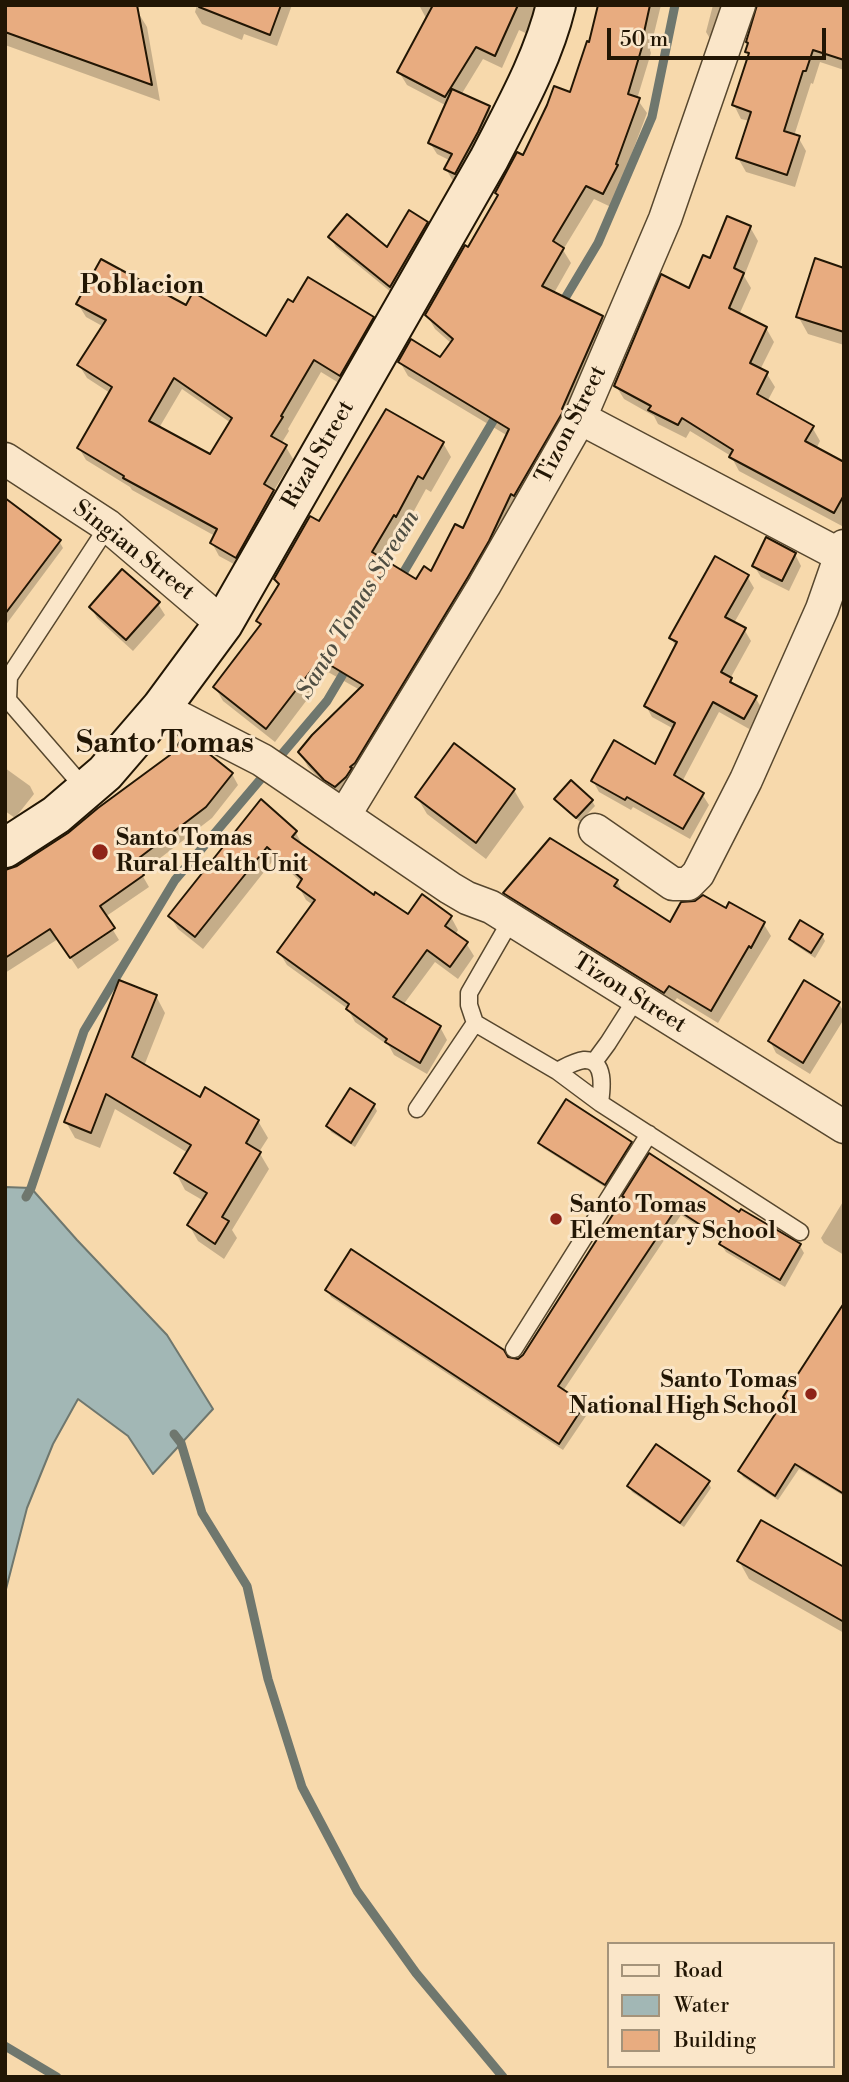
<!DOCTYPE html>
<html>
<head>
<meta charset="utf-8">
<style>
	body { margin:0 }
	#map { position:relative; width:849px; height:2082px; overflow:hidden; background:#f7d9ac; font-family:"Libre Bodoni",serif }
	canvas { display:block }
	.frame { position:absolute; inset:0; border:7px solid #221604; pointer-events:none }
	.legend { position:absolute; left:607px; top:1942px; width:228px; height:126px; box-sizing:border-box; background:#fae6c9; border:2px solid #a4937a; margin:0; padding:9px 12px; list-style:none; font-size:21px; color:#221604 }
	.legend li { display:flex; align-items:center; gap:14px; height:35px }
	.legend b { width:35px; border:2px solid #a4937a }
	.scale { position:absolute; left:607px; top:28px; width:219px; height:32px; box-sizing:border-box; border:4px solid #221604; border-top:0; padding-left:9px; font-size:21px; line-height:24px; white-space:nowrap; color:#221604; -webkit-text-stroke:5px #fae6c9; paint-order:stroke }
</style>
</head>
<body>
<div id="map">
<canvas width="849" height="2082"></canvas>
<div class="frame"></div>
<ul class="legend">
<li><b style="height:9px;background:#fae6c9"></b>Road</li>
<li><b style="height:19px;background:#a2b7b5"></b>Water</li>
<li><b style="height:19px;background:#e8ac80"></b>Building</li>
</ul>
<div class="scale">50 m</div>
</div>
<script>
const c = document.querySelector('canvas').getContext('2d');
c.lineJoin = 'round';
function paint(path, color) { c.fillStyle = color; c.fill(path, 'evenodd'); }
function strokePath(path, color, width, dash) { c.strokeStyle = color; c.lineWidth = width; c.lineCap = dash ? 'butt' : 'round'; c.setLineDash(dash || []); c.stroke(path); }
function drawText(font, color, halo, rows, align = 'center') {
  c.font = font + ' "Libre Bodoni",serif'; c.lineWidth = 6; c.setLineDash([]); c.textBaseline = 'middle'; c.strokeStyle = halo; c.fillStyle = color; for (const [text, x, y, turn = 0] of rows) {
    c.save(); c.translate(x, y); c.rotate((+turn || 0) * Math.PI / 180); c.textAlign = isNaN(turn) ? turn : align; if (halo) c.strokeText(text, 0, 0); c.fillText(text, 0, 0); c.restore();
  }
}
const water = new Path2D(`
	M5,1187L31,1188L77,1240L167,1335L213,1409L153,1474L128,1436L78,1399L53,1444L27,1508L5,1593Z`);
paint(water, '#a2b7b5');
strokePath(water, '#6f776e', 2);
paint(new Path2D(`
	M5,5L136,9L147,27L160,101L5,45Z
	M197,5H292L277,46L244,34L242,40L202,24L195,12Z
	M419,5H546L534,37L519,30L502,68L483,59L461,95L488,107L495,119L462,185L453,181L446,169L451,161L437,154L430,143L447,106L407,85L399,72L427,20Z
	M600,5H661L650,50L651,53L637,99L647,113L623,177L624,180L611,207L594,199L563,250L571,263L554,293L602,318L610,332L569,423L344,800L334,794L308,767L300,753L360,690L328,672L275,742L223,701L215,687L261,627L258,621L319,523L443,443L451,457L431,492L426,489L404,529L402,528L382,561L417,581L432,574L463,530L508,436L408,376L400,362L441,360L452,344L435,329L427,315L499,197L497,193L571,95L591,44Z
	M713,5H734L714,45L706,32Z
	M844,5V70L820,62L813,84L811,83L794,136L798,137L806,151L795,187L746,172L738,158L750,121L741,119L734,105L750,56L747,52Z
	M427,223L433,234L397,297L336,247L330,237L387,249Z
	M750,227L758,241L744,276L751,288L739,315L766,328L774,342L760,370L767,374L775,387L767,402L812,427L820,441L816,449L844,464V522L842,526L739,471L731,456L690,431L686,438L658,424L654,416L624,399L616,386L711,261Z
	M844,269V345L808,334L798,316Z
	M78,304L186,307L266,338L372,318L380,331L347,388L321,372L288,429L289,431L281,444L286,447L293,459L273,492L280,504L243,569L219,556L212,543L215,536L132,490L130,487L86,460L79,448L110,393L87,378L79,365L104,327L86,317ZM182,389L231,423L211,457L159,428Z
	M5,501L59,541L63,548L5,626Z
	M795,554L801,566L789,591L761,577L754,566Z
	M747,576L754,588L734,623L744,629L751,641L730,679L735,687L755,697L762,709L751,730L719,712L682,782L702,794L709,805L690,839L633,807L631,810L599,792L593,781L655,766L674,729L652,717L646,706L676,647L671,638Z
	M158,604L165,615L133,651L97,618L91,607Z
	M5,768L30,786L34,794L15,818L5,811Z
	M232,774L238,785L212,818L141,873L149,887L105,917L119,940L78,969L58,939L5,973V871Z
	M514,790L524,807L486,859L427,814L417,797Z
	M557,799L592,801L595,806L580,822L560,804Z
	M262,802L296,833L303,846L374,897L408,916L451,917L458,930L455,935L466,943L474,956L458,979L435,962L403,1005L440,1027L447,1040L427,1074L394,1055L389,1046L355,1022L348,1009L287,965L279,952L313,905L306,900L299,887L302,883L275,858L203,949L178,929L170,916Z
	M617,881L624,895L670,925L727,910L763,923L771,936L718,1023L677,998L672,1005L512,906L505,893Z
	M822,935L825,941L815,958L794,944L791,939Z
	M805,983L839,1004L844,1012V1019L810,1074L776,1053L770,1041Z
	M156,996L165,1013L144,1066L200,1099L258,1121L268,1138L259,1152L269,1169L232,1230L237,1238L224,1259L198,1241L189,1225L204,1201L185,1190L176,1173L188,1153L115,1109L100,1148L75,1138L66,1122Z
	M374,1105L377,1111L355,1147L331,1132L328,1126Z
	M540,1143H631L634,1148L608,1189L543,1148Z
	M625,1198L739,1214L800,1246L804,1253L785,1287L726,1252L721,1244L722,1243L681,1215L563,1391L584,1405L588,1413L563,1450L331,1297L327,1290L507,1359L519,1360L524,1356Z
	M844,1200V1255L824,1243L821,1238Z
	M844,1306V1496L799,1469L778,1500L743,1477L740,1471Z
	M708,1482L711,1488L684,1527L632,1492L629,1486Z
	M739,1561L844,1569V1633L749,1579Z`), '#0003');
strokePath(new Path2D(`
	M561,305L598,243L652,117L675,5
	M399,580L499,411
	M26,1197L31,1188L84,1031L175,880L327,701L349,664
	M174,1434L181,1443L202,1513L247,1586L268,1679L302,1787L357,1891L416,1973L503,2077
	M5,2046L57,2077`), '#6f776e', 9);
const building = new Path2D(`
	M5,5H137L152,85L5,32Z
	M199,5H281L270,35L199,7Z
	M433,5H518L495,56L476,47L445,97L397,72Z
	M598,5H650L643,37H645L628,94L640,98L616,164L618,165L603,194L586,186L553,241L564,248L542,286L603,316L562,409L564,410L514,496L511,494L489,541L468,577L355,763L350,767L352,768L346,777L335,787L324,780L298,752L312,735L363,685L320,659L266,729L213,687L261,624L256,621L279,584L274,579L310,516L319,521L386,409L444,442L423,479L418,476L396,517L394,515L372,552L416,579L424,566L431,571L455,524L463,528L509,429L398,362L411,339L440,357L453,339L425,315L465,245L468,247L498,195L495,193L517,152L523,155L547,105L554,86L570,92L587,41L589,42Z
	M757,5H844V60L813,50L806,71H803L784,131L800,136L787,175L736,158L751,112L732,105L749,53L745,52L748,43L746,42Z
	M452,89L490,106L478,132L455,174L444,169L452,154L428,143Z
	M409,210L428,222L390,287L328,237L347,214L387,247Z
	M727,216L751,226L734,268L744,273L729,308L767,327L750,363L768,372L757,394L814,426L805,441L844,462V495L834,513L729,457L733,450L682,418L678,425L648,410L651,406L614,386L661,274L689,288L703,255L710,258Z
	M815,258L844,268V332L796,317Z
	M101,259L186,305L193,292L266,336L288,299L293,302L308,277L374,317L340,376L314,360L281,416L283,417L271,436L287,445L264,484L274,490L236,558L210,543L217,529L123,478L124,476L77,448L112,387L77,365L106,320L76,304ZM174,378L232,418L210,454L149,421Z
	M5,498L61,540L5,614Z
	M766,537L796,553L782,581L752,566Z
	M715,556L749,575L725,617L746,628L721,672L732,678L730,682L757,696L744,719L713,702L674,775L704,793L683,829L627,797L625,800L591,781L614,740L655,764L675,723L644,706L677,642L669,638Z
	M122,569L160,602L126,640L89,607Z
	M182,739L208,753L233,773L206,807L135,861L144,875L100,906L115,928L70,958L50,929L5,958V870L17,866L68,833L98,808L170,755Z
	M454,743L515,789L476,843L415,797Z
	M571,780L593,800L576,818L554,799Z
	M261,799L297,831L292,837L374,895L375,892L408,914L422,894L452,916L445,926L468,942L450,967L427,950L393,997L441,1026L420,1063L385,1042L387,1039L346,1009L349,1004L277,952L315,900L297,887L302,879L267,847L195,937L168,916Z
	M550,838L618,880L614,886L670,922L681,902L695,901L703,895L726,908L729,902L765,922L751,948L749,946L711,1011L669,986L664,993L503,893Z
	M800,920L823,934L811,953L789,939Z
	M119,980L157,995L132,1057L200,1097L205,1087L259,1120L246,1143L261,1152L222,1217L229,1221L215,1244L187,1225L207,1193L174,1173L191,1145L106,1094L91,1133L64,1122Z
	M804,980L840,1002L803,1063L768,1041Z
	M350,1088L375,1104L351,1143L326,1126Z
	M566,1099L632,1142L605,1185L538,1143Z
	M649,1153L739,1212L741,1209L801,1244L780,1280L719,1244L722,1239L676,1209L558,1386L585,1404L559,1444L325,1290L351,1249L504,1350L508,1357L518,1359L523,1355L624,1197L622,1196Z
	M844,1303V1494L795,1464L775,1496L738,1471L785,1399L783,1397Z
	M656,1444L710,1481L680,1523L627,1486Z
	M761,1520L844,1567V1622L737,1561Z`);
paint(building, '#e8ac80');
strokePath(building, '#221604', 2);
const lane = new Path2D(`
	M85,789L8,700L9,677L108,526
	M475,1023L557,1071L600,1103L800,1232
	M594,1062L608,1043L636,999
	M557,1071C565,1067 575,1061 584,1060C606,1059 602,1089 600,1103
	M417,1109L475,1023L469,1005V993L511,920
	M514,1349L649,1134`);
const street = new Path2D(`
	M580,418L840,555
	M5,459L108,526L223,624
	M161,708L262,760L450,888L467,898L491,907L844,1127
	M344,816L484,586L580,418L665,219L739,5
	M595,830L673,884H688L698,874L746,780L822,609L844,546`);
const secondary = new Path2D(`
	M5,848L56,815L105,773L161,708L223,624L489,159C514,110 543,59 556,5`);
strokePath(lane, '#57472e', 19);
strokePath(street, '#57472e', 35);
strokePath(secondary, '#221604', 42);
strokePath(lane, '#fae6c9', 16);
strokePath(street, '#fae6c9', 32);
strokePath(secondary, '#fae6c9', 38);
for (const [x, y, r, color] of [
	[100,852,9,"#8f2418"],
	[556,1219,7,"#8f2418"],
	[811,1394,7,"#8f2418"]
]) { const dot = new Path2D(); dot.arc(x, y, r, 0, 2 * Math.PI); c.fillStyle = color; c.fill(dot); strokePath(dot, '#fae6c9', 2.5); }
drawText('23px', '#221604', '#fae6c9', [
	["Tizon Street",572,425,-63],
	["Rizal Street",319,455,-60],
	["Singian Street",133,551,38],
	["Tizon Street",629,994,32]
]);
drawText('bold 23px', '#221604', '#fae6c9', [
	["Santo Tomas",116,839],
	["Rural Health Unit",116,865],
	["Santo Tomas",570,1206],
	["Elementary School",570,1232],
	["Santo Tomas",797,1381,"right"],
	["National High School",797,1407,"right"]
], 'left');
drawText('italic 24px', '#4f4e42', '#fae6c9', [
	["Santo Tomas Stream",359,605,-59]
]);
drawText('bold 26px', '#221604', '#fae6c9', [
	["Poblacion",142,287]
]);
drawText('bold 30px', '#221604', '#fae6c9', [
	["Santo Tomas",165,745]
]);
</script>
</body>
</html>
